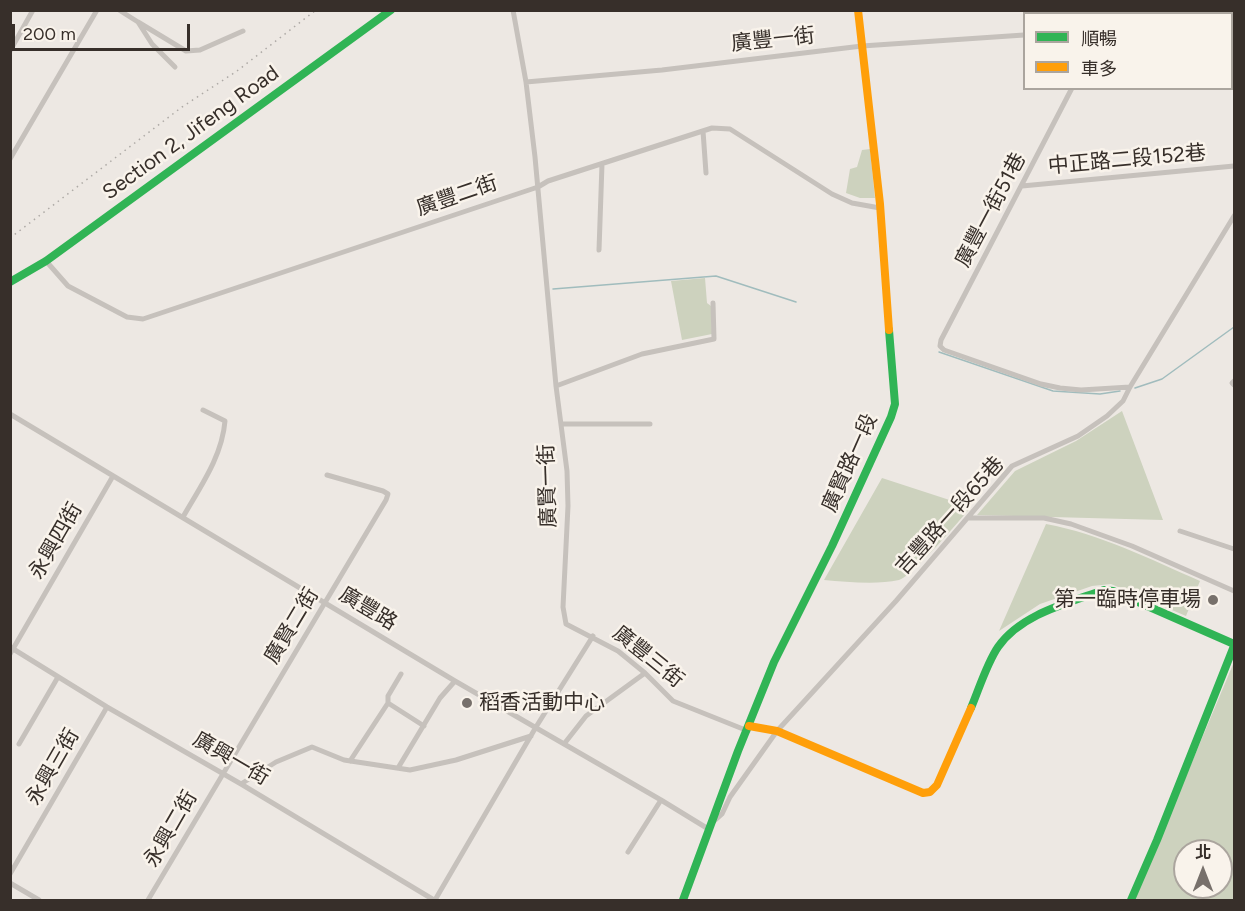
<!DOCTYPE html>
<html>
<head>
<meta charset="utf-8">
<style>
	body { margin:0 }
	#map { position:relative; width:1245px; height:911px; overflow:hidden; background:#ede8e3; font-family:Figtree,"Noto Sans TC",sans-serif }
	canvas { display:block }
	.frame { position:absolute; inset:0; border:12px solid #372f2a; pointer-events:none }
	.legend { position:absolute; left:1023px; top:12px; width:210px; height:78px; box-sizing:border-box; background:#f9f3eb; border:2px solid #aba59e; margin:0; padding:8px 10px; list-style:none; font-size:18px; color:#372f2a }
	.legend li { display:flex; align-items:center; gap:12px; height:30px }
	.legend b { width:30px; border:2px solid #aba59e }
	.north { position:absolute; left:1173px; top:839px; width:60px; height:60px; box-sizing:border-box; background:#f9f3eb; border:2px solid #aba59e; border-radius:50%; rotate:0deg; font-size:16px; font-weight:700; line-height:24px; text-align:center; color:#372f2a }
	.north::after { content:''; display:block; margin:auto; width:21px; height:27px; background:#77706b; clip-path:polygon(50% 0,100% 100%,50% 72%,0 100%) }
	.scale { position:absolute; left:12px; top:24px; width:178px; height:27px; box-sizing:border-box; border:3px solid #372f2a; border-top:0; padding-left:8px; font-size:18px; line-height:21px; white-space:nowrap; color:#372f2a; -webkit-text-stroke:4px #f9f3eb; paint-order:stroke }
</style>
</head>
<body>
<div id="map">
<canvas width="1245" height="911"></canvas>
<div class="frame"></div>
<ul class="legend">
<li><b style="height:8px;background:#30b455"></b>順暢</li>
<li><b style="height:8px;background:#ff9f0a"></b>車多</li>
</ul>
<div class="north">北</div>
<div class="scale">200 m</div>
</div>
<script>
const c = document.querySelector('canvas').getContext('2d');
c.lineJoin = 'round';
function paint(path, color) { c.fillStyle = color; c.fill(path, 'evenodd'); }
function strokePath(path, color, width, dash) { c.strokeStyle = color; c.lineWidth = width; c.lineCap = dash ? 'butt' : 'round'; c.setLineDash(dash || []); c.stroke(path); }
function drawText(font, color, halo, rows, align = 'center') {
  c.font = font + ' Figtree,"Noto Sans TC",sans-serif'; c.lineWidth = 5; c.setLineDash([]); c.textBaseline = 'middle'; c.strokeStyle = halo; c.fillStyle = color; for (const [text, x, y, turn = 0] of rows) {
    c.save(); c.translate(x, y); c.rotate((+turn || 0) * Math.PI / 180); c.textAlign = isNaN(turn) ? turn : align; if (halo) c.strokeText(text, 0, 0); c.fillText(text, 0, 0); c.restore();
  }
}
paint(new Path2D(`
	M1108,10H1234V12L1106,13Z
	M870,149L875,198H860L846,193L850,169L857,167L862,150Z
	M705,278L707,303L711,306L712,334L682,340L671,281Z
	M1122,411L1163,520L977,515L1015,471L1076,441Z
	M882,478L971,507C960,520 912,577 899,580C877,585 847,582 824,580Z
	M1046,524C1100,534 1150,559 1200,581L1186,616L1111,584L1092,586L1040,604L999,631Z
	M1234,662V900H1134ZM1185,851H1221V887H1185Z`), '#cdd2be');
strokePath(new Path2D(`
	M553,289L716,276L796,302
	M939,352L1053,391L1100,394L1120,391
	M1135,388L1162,379L1234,327`), '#a0bcbd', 1.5);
strokePath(new Path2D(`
	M119,10L138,22L152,44L175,67
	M513,10L526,82L535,157L556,386L567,471L568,506L563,607L566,624L618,651L645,673L673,701L748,731
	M1065,10V14
	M1232,16H1234
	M138,22L186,51L200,50L243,31
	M10,51L33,10
	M526,82L662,70L862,46L1024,35
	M1072,88L941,340L940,346L944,350L1041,384L1060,388L1081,390L1130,387
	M703,131L706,173
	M10,159L97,10
	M1022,186L1234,166
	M599,250L602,164
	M46,261L68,286L127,317L143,319L538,187L548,181L712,128L730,129L832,194L852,203L880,208
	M1234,381L1232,383L1234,385
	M556,386L642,354L714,339L713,303
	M10,414L455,681L661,800L710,830
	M561,424H650
	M183,517C200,487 222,457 225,421L203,410
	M969,518H1044L1071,524L1132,546L1234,591
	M1180,531L1234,549
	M10,647L107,707L241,784L434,900
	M10,654L113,476
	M388,703L424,726
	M19,744L58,677
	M564,744L586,716L645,673
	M350,761L388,703V696L401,674
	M398,768L440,698L455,681
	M241,784L276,762L312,747L344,760L410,770L456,760L531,736
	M713,822L722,814L730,797L777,731L896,601L1012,466L1078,436L1107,416L1123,401L1130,387L1234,216
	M628,852L661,800
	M10,874L107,707
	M10,883L39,900
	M148,900L386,500L388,494L383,491L327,475
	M435,900L536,727L593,636`), '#c6c1bc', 5);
strokePath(new Path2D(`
	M10,282L46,261L391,10
	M971,708C979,689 987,663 998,647C1021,614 1068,603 1104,590L1113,591L1234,644
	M683,900L738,751L774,662L832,546L891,417L895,404L889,330
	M1131,900L1157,840L1234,646`), '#30b455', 8);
strokePath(new Path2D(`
	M858,10L880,204L889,330
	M749,726L777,731L923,793L930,792L937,785L971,708`), '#ff9f0a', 8);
strokePath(new Path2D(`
	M10,238L182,107L237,71L316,10`), '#aeaaa6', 1.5, [1.5, 4.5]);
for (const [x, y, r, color] of [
	[1213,600,6,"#77706b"],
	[467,703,6,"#77706b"]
]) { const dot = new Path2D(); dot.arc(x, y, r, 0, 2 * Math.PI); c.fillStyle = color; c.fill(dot); strokePath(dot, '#f9f3eb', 2); }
drawText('21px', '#372f2a', '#f9f3eb', [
	["廣豐一街",773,40,-6],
	["Section 2, Jifeng Road",191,133,-36],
	["中正路二段152巷",1127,160,-5],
	["廣豐二街",457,196,-19],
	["廣豐一街51巷",991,210,-62],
	["廣賢路一段",850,463,-66],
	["廣賢一街",548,486,-92],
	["吉豐路一段65巷",950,516,-48],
	["永興四街",56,541,-60],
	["廣豐路",368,609,31],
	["廣賢二街",292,626,-59],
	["廣豐三街",648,657,39],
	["廣興一街",231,759,30],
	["永興三街",53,767,-60],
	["永興二街",171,829,-60]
]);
drawText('21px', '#372f2a', '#f9f3eb', [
	["第一臨時停車場",1201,600],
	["稻香活動中心",479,703,"left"]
], 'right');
</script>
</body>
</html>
